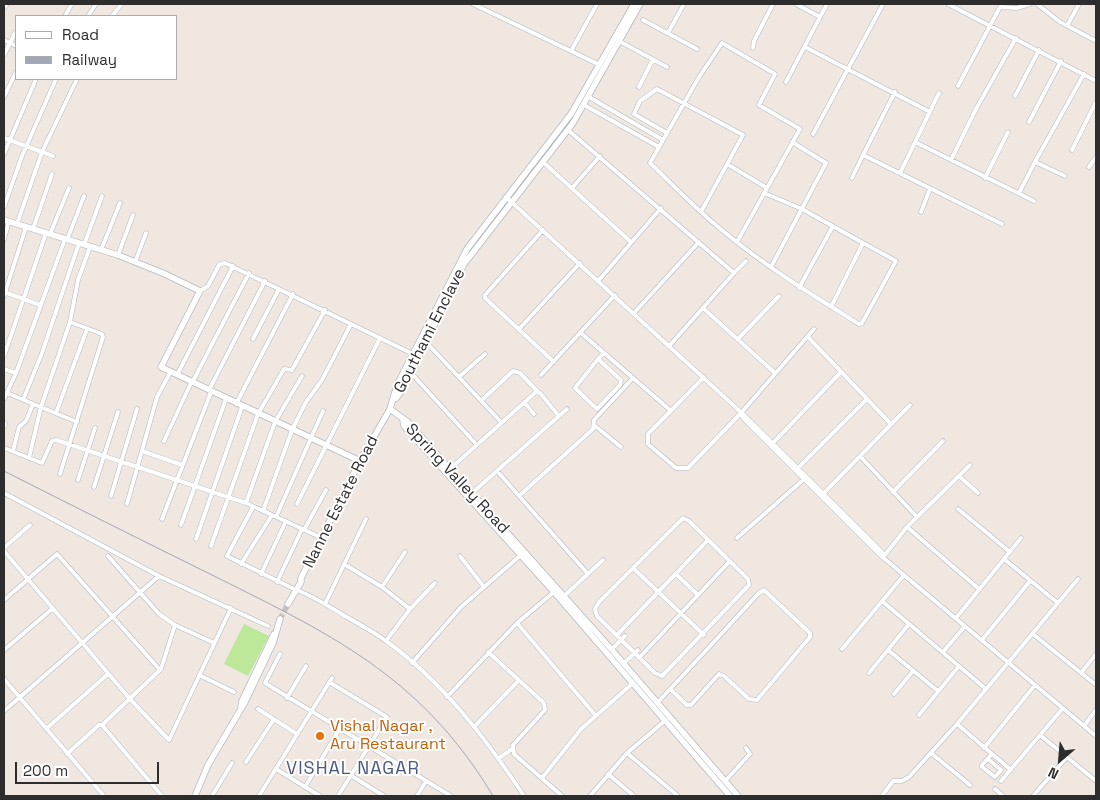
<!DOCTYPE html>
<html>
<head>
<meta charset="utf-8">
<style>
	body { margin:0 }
	#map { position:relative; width:1100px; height:800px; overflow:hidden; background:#efe7e0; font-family:"Space Grotesk",sans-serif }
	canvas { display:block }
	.frame { position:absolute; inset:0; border:5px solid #2d2d2d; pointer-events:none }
	.legend { position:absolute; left:15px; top:15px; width:162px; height:65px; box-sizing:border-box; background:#fff; border:1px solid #ababab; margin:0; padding:6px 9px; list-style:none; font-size:15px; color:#2d2d2d }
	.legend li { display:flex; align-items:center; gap:10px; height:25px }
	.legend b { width:25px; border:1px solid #ababab }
	.north { position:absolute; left:1035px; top:735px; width:50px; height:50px; -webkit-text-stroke:4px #fff; paint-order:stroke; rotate:207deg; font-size:14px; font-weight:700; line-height:20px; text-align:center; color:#2d2d2d }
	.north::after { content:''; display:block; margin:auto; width:18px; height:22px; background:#2d2d2d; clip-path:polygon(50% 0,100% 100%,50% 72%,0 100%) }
	.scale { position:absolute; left:15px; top:762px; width:144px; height:22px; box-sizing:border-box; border:2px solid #2d2d2d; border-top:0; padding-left:6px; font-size:15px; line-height:18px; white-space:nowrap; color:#2d2d2d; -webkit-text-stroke:4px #fff; paint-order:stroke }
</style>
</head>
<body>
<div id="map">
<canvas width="1100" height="800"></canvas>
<div class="frame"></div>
<ul class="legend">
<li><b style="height:6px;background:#fff"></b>Road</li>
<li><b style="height:6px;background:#a2a7b8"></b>Railway</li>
</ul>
<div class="north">N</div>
<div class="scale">200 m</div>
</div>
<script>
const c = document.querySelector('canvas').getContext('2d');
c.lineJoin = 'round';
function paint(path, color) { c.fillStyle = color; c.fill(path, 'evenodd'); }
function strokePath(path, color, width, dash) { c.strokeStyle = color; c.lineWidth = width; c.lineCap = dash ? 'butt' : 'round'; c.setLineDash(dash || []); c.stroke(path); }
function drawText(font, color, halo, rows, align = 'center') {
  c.font = font + ' "Space Grotesk",sans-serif'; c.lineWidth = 4; c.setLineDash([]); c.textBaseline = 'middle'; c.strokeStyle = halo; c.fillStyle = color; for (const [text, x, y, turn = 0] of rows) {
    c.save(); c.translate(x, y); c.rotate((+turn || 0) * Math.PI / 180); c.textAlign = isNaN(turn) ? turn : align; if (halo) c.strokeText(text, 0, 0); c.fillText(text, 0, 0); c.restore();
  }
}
paint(new Path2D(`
	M244,624L269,636L248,676L224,664Z`), '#bde89a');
strokePath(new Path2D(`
	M280,619L288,604`), '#c8c2bc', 5.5, [5.5, 3]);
const street = new Path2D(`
	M473,4L600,65
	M796,4L820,17L827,4
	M948,4L1096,81
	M1037,4L1060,22L1096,41
	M4,8L7,4
	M66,14L72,4
	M88,16L96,4
	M112,16L121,5
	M643,20L697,49
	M1067,26L1079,4
	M668,33L684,4
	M4,40L16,46
	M619,41L667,67
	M805,47L930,112
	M753,48L754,41L773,4
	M571,51L597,4
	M4,55L15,33
	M786,82L820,17
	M958,86L1000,7L1017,8L1030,4
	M639,87L653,59
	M895,92L863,155L1002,224
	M1015,96L1039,50
	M4,97L16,72
	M589,97L663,140
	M584,105L659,147
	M1029,122L1061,61
	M568,130L734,273L670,345
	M667,133L634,114L640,101L657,89L743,135L701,212
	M813,134L883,4
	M4,138L53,156
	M915,142L1034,201
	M1072,150L1096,102
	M4,154L36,79
	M951,160L976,109L1016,38
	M1035,162L1084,74
	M544,163L631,242
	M727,164L767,188
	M1089,167L1096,157
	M900,173L939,93
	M852,178L863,155
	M985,178L1008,132
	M572,188L600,156
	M764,193L802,209L863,243L831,307
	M1019,193L1035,162L1065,176
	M506,197L744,415L882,552L884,556
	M4,207L22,156L56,79
	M921,212L930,189
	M17,224L42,152L77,79
	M33,229L52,174
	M543,230L485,295V298L554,362
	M50,234L69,188
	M4,239L9,221
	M67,240L84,196
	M737,242L800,129L759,105L775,74L722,43L699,77L650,163C674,186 697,210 723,231C765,266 812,295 859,324L862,323L896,261L863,243
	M84,245L102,196
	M101,250L120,203
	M118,255L133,215
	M135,262L146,233
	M771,267L826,163L792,142
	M734,273L746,261
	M599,280L661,208
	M799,288L833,226
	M200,291L208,286L219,265L225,263L413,354
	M4,292L40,305
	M4,296L26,227
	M703,308L775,373
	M634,313L699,242
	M519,329L580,263
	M581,333L670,410
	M808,337L891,424
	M253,339L279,289
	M738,339L779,296
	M426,342L501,422
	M4,356L46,233
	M598,359L621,380L620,385L597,409L575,388L598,359L604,353
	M4,369L16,373
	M411,373L476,444
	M177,375L233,266
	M541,375L615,295
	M460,376L485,354
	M704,377L648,434V444L676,468H688L741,413L814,329
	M192,383L249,273
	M209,390L265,281
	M7,393L77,422
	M4,399L16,373L65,239
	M23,400L42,353L79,243
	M482,400L513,371L520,373L538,392
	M524,402L534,414
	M236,404L293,294
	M56,413L87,329
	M741,413L743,418L880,555L1096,736
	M594,425L621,447
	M4,427L5,424
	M164,441L191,383
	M772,444L841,372
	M4,448L42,463L52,441L56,440L246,503L322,538
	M13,451L19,427L26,421L33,404
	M142,451L182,465
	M860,456L917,517
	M29,458L41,407L70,322L78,280L90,247
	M798,468L867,399
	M450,469L536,392L540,393L559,416
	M497,471L588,574
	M60,474L103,337L102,334L70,322
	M959,476L978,493
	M78,480L95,428
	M94,487L118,412
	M893,492L943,441
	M4,493L159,576L268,626
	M472,493L567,409
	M822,495L910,405
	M111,496L137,409
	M519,496L593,429L594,420L633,378
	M246,503L275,422L302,376
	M127,504L157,397L170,373
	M297,504L380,338
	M253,507L227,556L294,589
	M958,509L1010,552
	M263,511L292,430L306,402L322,380L351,324
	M276,517L323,411
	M683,518L689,521L748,579L749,585L662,676L655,673L597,616L595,609L599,602Z
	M162,519L211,392
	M181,525L226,399
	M907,527L979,589
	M304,530L326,490
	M737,538L803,480
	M196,539L242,407
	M211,546L258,414L284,369L292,370L325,310
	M4,548L30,525
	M4,551L130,699L169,740L231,608
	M108,556L159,614L175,625L214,643
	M460,556L484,587
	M884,556L907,527L970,465
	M1004,559L1058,603
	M241,564L272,515
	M344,564L382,587L410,609
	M633,568L704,635
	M261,574L286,521
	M676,574L698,595
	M277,582L302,529
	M382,587L405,552
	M297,590C315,597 331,608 347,617C360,625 374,632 386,641C442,681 487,740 524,796
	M564,596L603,560
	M4,600L57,554L160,670
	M882,601L986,689
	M325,604L366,519
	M956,618L1021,538
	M517,623L596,716
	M1033,634L1096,685
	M617,635L708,540
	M982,640L1030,581
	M386,641L410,609L435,583
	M612,649L625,636
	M842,649L904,575
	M4,650L52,609
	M888,650L938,691
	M488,652L544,703L545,710L513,745L514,754L562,796
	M943,652L965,626
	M280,654L265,683L451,796
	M639,658L730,561
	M412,663L461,607L521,555
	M624,663L638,650
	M869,673L909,624
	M1081,673L1096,654
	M199,675L234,692
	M4,679L104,796
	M329,682L387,717L338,796
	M894,694L913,671
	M447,697L517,623L554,592
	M287,698L306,666
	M657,703C691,667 725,630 758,594L764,590L810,633V637L757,700L749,699L724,676L719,674L691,705H687L670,689
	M258,709L297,734
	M4,711L159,576
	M919,715L959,666
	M957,724L1011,770
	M102,725L161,669L175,625
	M1084,726L1096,710
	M474,727L518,681
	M46,729L108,674
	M1040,735L1096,781
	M984,748L1035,685
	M627,753L678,796
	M931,753L970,785
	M67,754L99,725H102L162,796
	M499,758L512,749
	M988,759L1001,770L995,777L982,767V765L992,754
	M246,762L274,719
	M276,769L320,796
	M608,774L634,796
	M350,775L384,796
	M542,778L581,729L633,683
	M725,781L750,754L746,748
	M1001,781L1063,708
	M305,787L340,728
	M995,789L1003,796
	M212,796L232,763
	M259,796L332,678
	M417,796L426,781
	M590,796L627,753L666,720
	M882,796L893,781H902L909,777L957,724L1078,579
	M1033,796L1067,757`);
const secondary = new Path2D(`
	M4,220L118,255L165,274L200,291L161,367L360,461
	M396,398L403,389L464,264L573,123L640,4
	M390,409L408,422L605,642L738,796
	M403,420L404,426L554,592L730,796
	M288,604L301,582V578L360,461L390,409L397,385L467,249L571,114L634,4
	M241,707L242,701L274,634
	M195,796L208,765L245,702L273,643L280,619`);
strokePath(street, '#b3b7c1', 5);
strokePath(secondary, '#b3b7c1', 7);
strokePath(street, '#fff', 4);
strokePath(secondary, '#fff', 5.5);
strokePath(new Path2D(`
	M4,471C71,505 139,539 206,572C328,633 420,674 493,796`), '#a2a7b8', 1);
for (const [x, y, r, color] of [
	[320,736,5,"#e8710a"]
]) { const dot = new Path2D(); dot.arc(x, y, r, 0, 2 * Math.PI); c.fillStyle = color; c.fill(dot); strokePath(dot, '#fff', 2); }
drawText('16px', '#2d2d2d', '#fff', [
	["Gouthami Enclave",430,331,-63],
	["Spring Valley Road",457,479,47],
	["Nanne Estate Road",341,502,-63]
]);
drawText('16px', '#c56008', '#fff', [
	["Vishal Nagar ,",330,727],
	["Aru Restaurant",330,745]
], 'left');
c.letterSpacing = '1px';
drawText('18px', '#4b5a81', '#fff', [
	["VISHAL NAGAR",353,769]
]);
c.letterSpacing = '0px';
</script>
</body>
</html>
